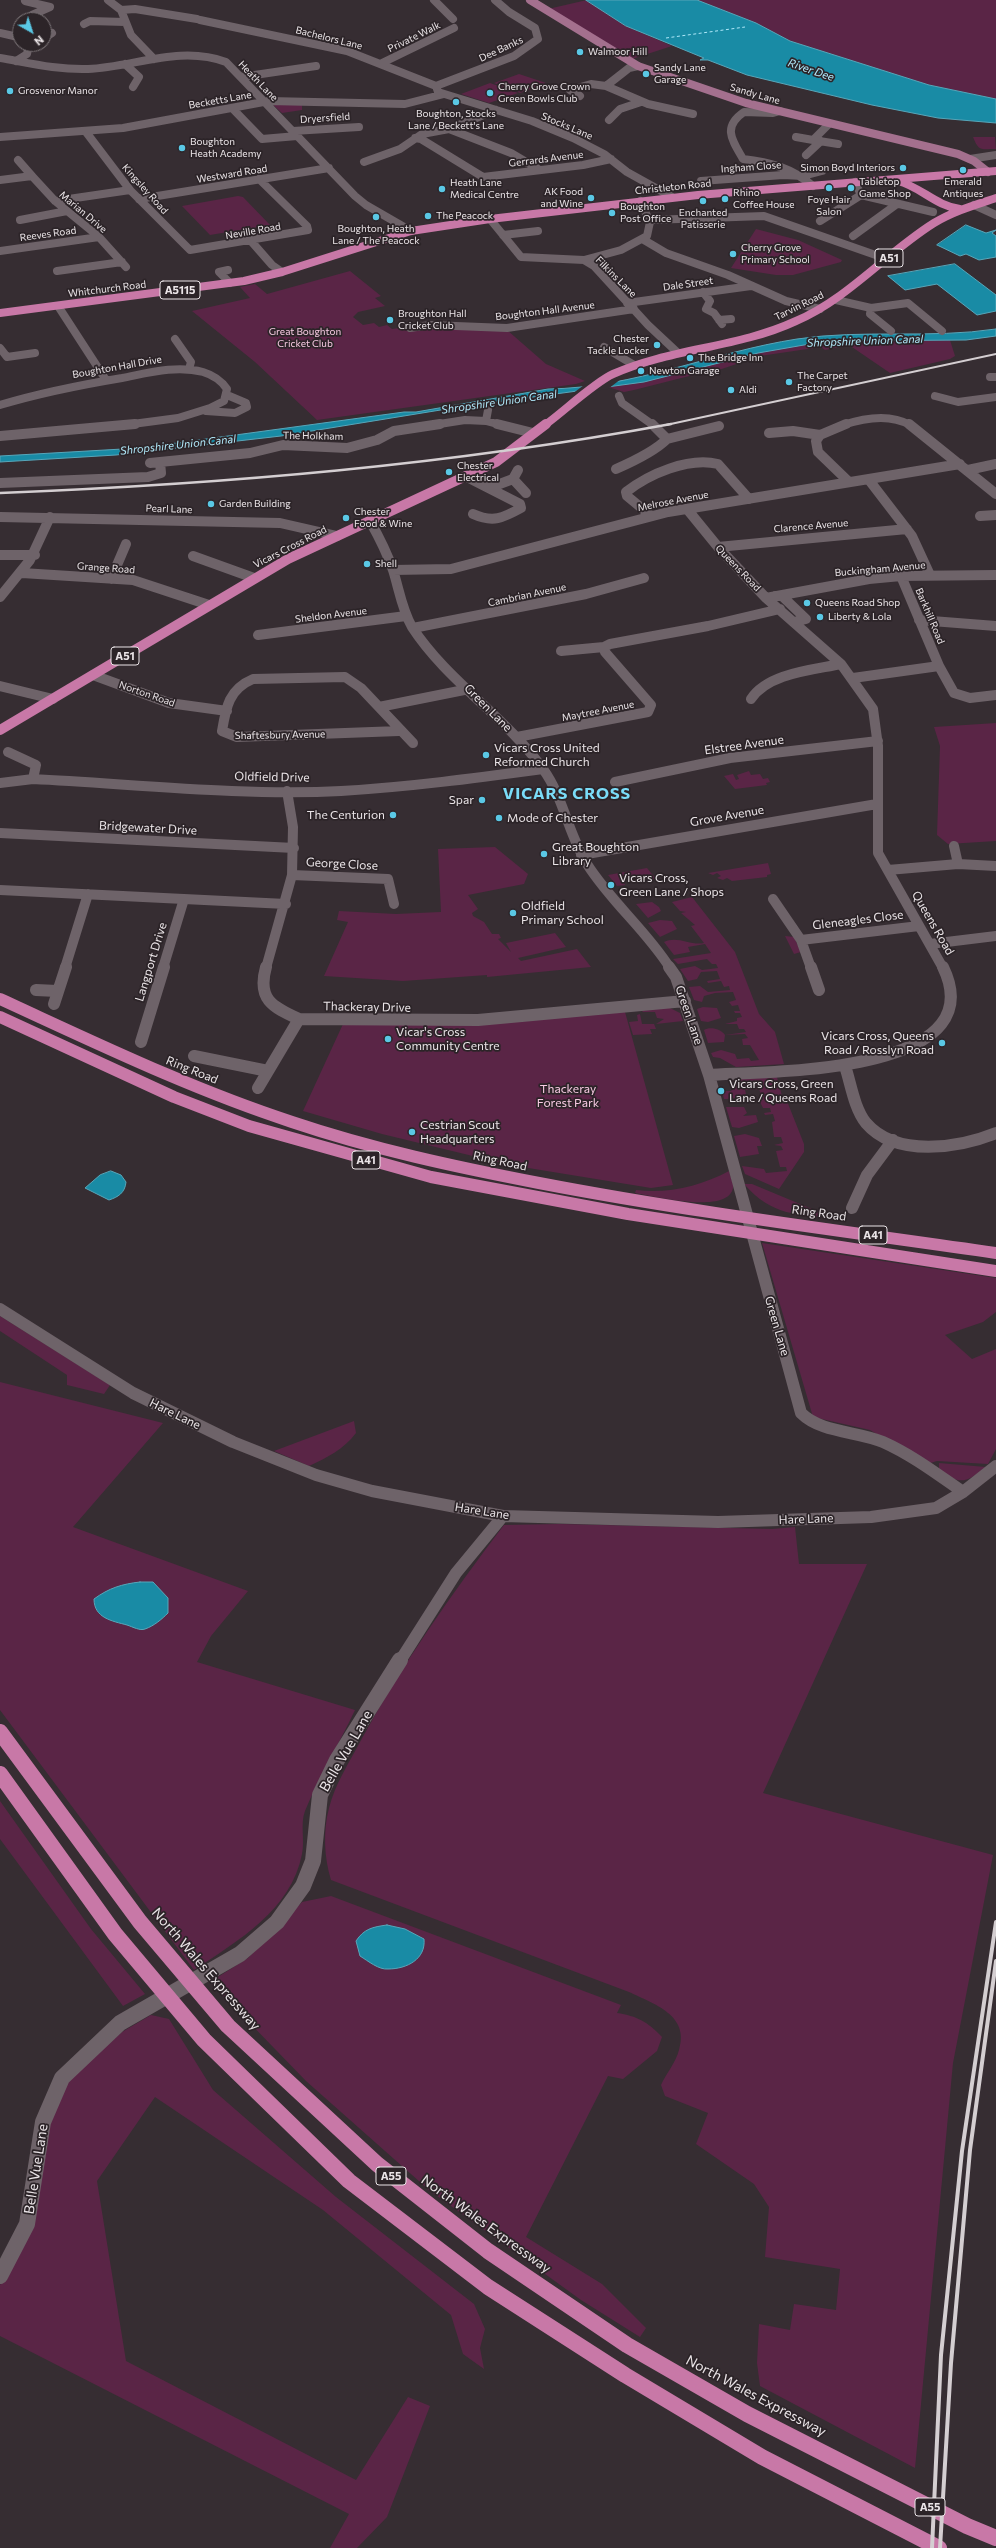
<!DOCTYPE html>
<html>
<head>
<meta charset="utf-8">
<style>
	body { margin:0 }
	#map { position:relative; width:996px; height:2548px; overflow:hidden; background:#362d32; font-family:Commissioner,sans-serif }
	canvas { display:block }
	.north { position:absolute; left:12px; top:12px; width:40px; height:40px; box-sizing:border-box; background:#2c2428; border:1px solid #787174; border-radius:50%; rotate:141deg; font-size:11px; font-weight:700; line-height:16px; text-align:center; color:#eae4e7 }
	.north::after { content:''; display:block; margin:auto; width:14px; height:18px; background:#5ac8e5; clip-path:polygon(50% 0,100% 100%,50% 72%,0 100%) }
</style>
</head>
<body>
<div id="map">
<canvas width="996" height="2548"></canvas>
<div class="north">N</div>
</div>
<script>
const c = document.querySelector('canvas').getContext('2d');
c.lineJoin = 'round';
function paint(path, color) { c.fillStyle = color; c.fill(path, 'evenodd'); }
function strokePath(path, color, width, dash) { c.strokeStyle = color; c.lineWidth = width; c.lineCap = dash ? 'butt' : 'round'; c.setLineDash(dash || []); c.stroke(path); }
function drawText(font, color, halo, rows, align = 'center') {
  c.font = font + ' Commissioner,sans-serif'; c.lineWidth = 3.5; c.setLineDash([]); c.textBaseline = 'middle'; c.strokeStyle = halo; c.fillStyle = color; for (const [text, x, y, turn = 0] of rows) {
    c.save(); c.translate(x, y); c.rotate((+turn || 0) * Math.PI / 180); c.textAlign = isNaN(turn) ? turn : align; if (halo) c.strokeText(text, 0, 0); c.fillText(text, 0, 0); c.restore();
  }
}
paint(new Path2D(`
	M587,0L626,26L672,46L632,59L548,9Z
	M697,0H996V99L929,85L790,41L756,23Z
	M519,74L546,83L520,93L494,83Z
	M490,83L518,93L489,103L461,94Z
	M280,103H302V110L282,113L273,105Z
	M973,137H995L996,149C981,149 979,152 973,137Z
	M238,196L243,197L270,225L210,235L182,206Z
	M756,229L798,240L842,260L841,262L793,275H776L731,268Z
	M350,271L381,296L375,298L385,306L358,312L353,317L363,325L374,323L379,327L387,325L392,329L406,327L411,330L431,328L507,330L546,364L585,381L576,384L317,420L255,362L192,311L250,298L240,287L255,284L267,294Z
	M950,340L955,356L950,359L890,373L849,345L825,350L821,347L760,356L707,374L705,372L634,390L624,392L608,387C665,380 718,360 774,349C833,339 891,341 950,340Z
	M996,723V841L948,844L937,835L940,746L934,727Z
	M749,771L751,775L760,774L763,779L768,778L770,782L766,783L767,785L735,789L724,776L733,774L736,780L739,779L737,775Z
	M495,847L528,874L524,884L468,895L478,909L472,913L473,916L484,922L492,934H499L501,938L498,939L511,952L506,943L555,933L566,947L518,958L521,961L577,949L591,967L487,977V975L403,981L324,976L348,922L337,920L339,911L396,914L441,912L438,849Z
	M768,863L771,874L767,875V877L732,881L727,878L723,880L717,878L721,876L717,873L713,875L708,873Z
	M647,868L656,879L649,880L646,876L637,878L635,875L623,877L625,885L617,886L608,875Z
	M692,897L735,952L759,1014L775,1032L784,1064L736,1067L720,1058L713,1057L711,1053L721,1050L735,1054L737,1059L749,1058L751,1061L759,1060L750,1045H736H743L742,1039L748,1038L745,1034L725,1035L724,1042L708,1043L704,1030C710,1026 721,1029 725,1035L746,1032L744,1029H739L737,1024H725L737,1021V1018L742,1017L740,1013H735L734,1011H740L738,1005L732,1006L729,1002L736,1000L733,992L715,993L704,996L702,1002L694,1000L689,987L700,986L708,992L730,990L729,986L724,987L721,981L708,983L707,981L720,979L717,971L701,972L697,979L688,981L680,969L695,966L702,970L718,968L716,964H712L707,959L678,964L673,959L711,953L705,944L688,947L690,952L674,955L664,942C677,935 691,946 704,943L691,926L695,925L681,913L686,912L680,911L672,902Z
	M652,902L659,907L661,911L648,918L636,904Z
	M660,920L672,921L677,929L660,937L648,923Z
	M785,936L794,937L801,952L794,954Z
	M668,1007L680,1013L683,1021L656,1024L664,1019L657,1018L655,1012H643L640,1009Z
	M703,1007L717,1008L721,1018L708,1022L701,1021L697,1009Z
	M625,1012L673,1185L651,1188L510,1165L382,1134L303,1111L343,1024H478Z
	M640,1014L642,1024H654L656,1029H650L652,1034L633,1035L629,1022L638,1021L637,1015Z
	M777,1077L782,1096H785L804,1144V1152L779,1189L745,1174L742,1166L764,1169L766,1173L787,1171L786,1167H780L776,1151L783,1150L781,1146L774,1145L783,1143L781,1137H774L772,1122L775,1121L773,1114L765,1115L764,1113L771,1112L770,1108H763L759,1100H763L759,1089L745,1090L746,1094C740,1098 731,1099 724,1099L722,1091H731L741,1079Z
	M744,1107L747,1113L743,1116L756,1115L758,1122L739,1128L732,1127L726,1107Z
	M745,1134L759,1138L762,1146H757L759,1154L740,1157L734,1136Z
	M729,1171C730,1176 734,1183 733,1188C728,1215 653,1196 635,1193L636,1190C668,1194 701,1186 729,1171Z
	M744,1184H752L836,1219C796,1214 772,1216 744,1184Z
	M762,1243L996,1278V1312L983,1322L945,1335L972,1359L996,1349V1449L988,1464L937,1461L927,1464L870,1430L813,1417Z
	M0,1316L110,1385L104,1394L67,1385V1375L0,1331Z
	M0,1382L163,1423L73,1527L248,1591L211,1636L197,1662L355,1710C339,1744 319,1777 305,1811C300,1824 305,1840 302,1854C291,1910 239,1940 194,1970L0,1710Z
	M354,1421L356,1433C343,1450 328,1457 309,1466L274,1451Z
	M939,1463L986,1467C966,1483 961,1485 939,1471Z
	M560,1524L772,1529L795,1527L799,1564H867L763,1793L993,1855L953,2063L915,2468L760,2386L757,2363L759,2324L790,2330L794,2304L836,2310L840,2269L765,2257L769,2207L754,2184L696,2144L708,2113L665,2096L661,2085C666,2074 676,2062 679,2050C690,2015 654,2004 629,1992L331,1880C324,1857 323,1831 329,1808C335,1784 349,1763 360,1742C401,1666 452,1593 504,1525Z
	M0,1801L91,1929L145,1994L123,2006L0,1839Z
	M331,1896L621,2005L617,2013C637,2016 648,2022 662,2037L657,2051L623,2079L608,2076L526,2237L602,2284L646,2328L640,2337L581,2300L429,2190L306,2081L210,1982L248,1958L302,1902Z
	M151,2015L169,2019L213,2090L336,2197L474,2304L485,2329L480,2348L484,2369L463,2354L451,2315L323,2210L155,2097L97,2181L126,2361L356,2480L408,2397L430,2406L387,2517L357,2548H330L349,2514L0,2336V2285L34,2223L49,2122L67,2080L122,2032Z`), '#5a2546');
const water = new Path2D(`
	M586,0H697L756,23L790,41L929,85L996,99V123L938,118L872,105L747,75L708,60H700L704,58L626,26Z
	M966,225L986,233L996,230L992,233L996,236V257L979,260L966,254L960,256L937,245Z
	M955,264L996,295V311L977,315L937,284L905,290L888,276Z
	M996,329V336L966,340L827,341L758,353L644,382L459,407L281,436L116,455L0,462V456L140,448L404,412H416L548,389C634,388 713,352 797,339C863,329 930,339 996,329Z
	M111,1171L121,1175L126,1182C125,1193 118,1197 109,1200L85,1188L100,1175Z
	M140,1582H153L168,1598V1613C162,1619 154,1626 145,1629C140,1631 133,1627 127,1625C112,1621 94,1618 94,1599C109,1588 122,1584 140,1582Z
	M387,1925L405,1929L424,1939C426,1959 407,1969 388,1969C379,1970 368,1961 360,1956L356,1941C364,1929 372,1927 387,1925Z`);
paint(water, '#198ba5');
strokePath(water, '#58a6b9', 1);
paint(new Path2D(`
	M621,379L608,389L572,394L584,385Z`), '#362d32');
strokePath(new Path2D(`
	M666,38L745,27`), '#b0e9fa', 1, [3, 2.5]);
strokePath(new Path2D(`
	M27,0L25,1L50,7L32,15
	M108,0L121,10L131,35L154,59
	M434,0L453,19
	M121,10L135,9L197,19
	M200,20L347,51L436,86
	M84,24L90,21L125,22
	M0,33L18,37
	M44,38L52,33
	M0,58C29,63 58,70 88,69C134,67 180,45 226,62L355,196L366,205L411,231
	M16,61L27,54L28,49L35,44
	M382,63L454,28
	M125,64L139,77L133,87
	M241,77L316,66
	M436,86L438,92L532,121L573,138L604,154L627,172L672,197
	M436,86L514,56L538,39L535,28L509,12L495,0
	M606,86L648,104L693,114
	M580,96L570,90L591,84L606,86L629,68L638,66
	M232,108L262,139L297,136
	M780,111L773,113L744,112C722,127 732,140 743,159C770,162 792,168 813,186
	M609,120L620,109L641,102
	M829,124L813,140L838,144
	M449,129L511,153L538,169
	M293,131L359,127
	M86,132L130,190L190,250L308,230L307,226L259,179
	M0,137L123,128L269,101L405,104L444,94
	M796,137L813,140
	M415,138L421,139L483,177L583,165L611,159
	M806,155L821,141
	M970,159L996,155
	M18,160L32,176
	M364,162L400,149L422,134L449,129L496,110
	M0,180L32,176L55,201L99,237L126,267
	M701,181L783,175L803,176L822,171
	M855,182L861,195L933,212
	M139,199L329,168
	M55,201L130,190
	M974,205L996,215
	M490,219L521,257L584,260L594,266L648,325L678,353
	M20,220L67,211
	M650,220L764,216L887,259
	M820,221L861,195
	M503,235L538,231
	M853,236L897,204
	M644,240L666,253L728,275L786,301L820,309
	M251,241L272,265L282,272
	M0,251L99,237
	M584,260L621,250L647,236L650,222L640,201
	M228,270L219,272L230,283
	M57,271L122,262
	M703,292L710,301L706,309L714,313L722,324
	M836,300L871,308L908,303L942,331
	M627,303L751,286
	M58,306L106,380
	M871,308L870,314L891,331
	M719,320L731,319
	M410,328L430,325L507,328L634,309
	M175,339L191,362L189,369
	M604,347L634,365
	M0,348L7,357L35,353
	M990,377H996
	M619,396L622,403L653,425
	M935,396L958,402L996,397
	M0,405C40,393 80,385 122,378C148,373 176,365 203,372C213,375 221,380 227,389L224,401L210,408L178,418L125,425
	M488,410L486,421L501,425
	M206,411L235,413L247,407L246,403L227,395
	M433,425L465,420L486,421
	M843,425C864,418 889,413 910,425`), '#6e6369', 8);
strokePath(new Path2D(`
	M497,424L533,433
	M652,424L667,439L719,426
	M909,424L996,494
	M769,433L793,431L820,435L816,441L818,452L849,482
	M820,435L846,424
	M0,436L135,424
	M150,463L250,453L283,445L347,448L377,440L394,431L440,424
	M616,469C632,462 655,451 667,439
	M968,470L996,464
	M467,477L520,504L521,508C503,518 493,523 473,514
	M513,479L526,493
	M869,480L912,536L930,575
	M0,483L148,477L161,473L160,462
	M489,488L513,479L518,470
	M687,509L718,547L766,598L841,664L873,709L878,746V853L943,968
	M650,515L627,496L626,492C649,474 688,457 718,464L749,499
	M980,516L996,515
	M0,517L280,523L337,536
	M370,521C379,537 387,553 393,570C399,589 402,610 412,627C447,681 505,716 543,769C564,798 568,834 587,864C611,902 646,930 670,968
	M718,547L907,529
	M0,555H35
	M193,556L254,578
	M393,570L451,569L668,512L960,464
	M22,573L133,580L209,605
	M111,579L126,544
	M775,596H782L806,619L794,622
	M0,597L30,560L50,517
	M766,598L869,579L901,576L996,575
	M919,620L996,626
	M413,628L586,594L644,578
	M258,635L406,616
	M561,651L604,647
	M939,666L954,693L970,698L996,695
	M93,675L169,703L227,711
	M853,678L939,666L901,576
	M0,686L53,699
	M751,699C768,673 813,670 841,664
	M379,707L469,689
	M399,731L237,737L222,731C226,707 229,689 253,679L345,677L361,688L413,743
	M517,737L648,712L651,705L605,652L604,647L610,644L708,626L780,609
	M8,752L36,765L33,779
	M615,782L730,758L878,741
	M0,783L33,779C134,784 241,796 341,791C409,787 476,778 543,769
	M0,833L294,848
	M954,846L958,864
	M581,855L877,804
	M888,870L958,864L996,866
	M292,875L388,879L394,904
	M0,890L286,904
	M773,899L801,940
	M930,944L996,936
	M65,968L88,894
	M163,968L184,899
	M266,968L292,875L293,827L287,791
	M811,968L801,940L919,926`), '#6e6369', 10);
strokePath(new Path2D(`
	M266,967C257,999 272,1007 299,1019L478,1020L685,1001
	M669,967L676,977L709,1075L801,1413C821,1433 857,1431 883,1442C912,1455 937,1474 963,1492
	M811,967L819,990
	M36,990L57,991
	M54,1004L66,967
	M141,1042L164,967
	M194,1056L268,1071
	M845,1066C851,1084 854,1108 866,1123C896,1158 959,1148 996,1133
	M709,1075C764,1071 996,1076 943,967
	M258,1088L299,1019
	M852,1208L867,1175L893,1140
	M0,1309L133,1393L233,1442L316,1475L372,1491L503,1516L718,1522L871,1517L936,1508L963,1492L996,1466
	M400,1661L456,1573L503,1516`), '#6e6369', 12);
strokePath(new Path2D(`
	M0,2276L27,2224L43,2122L62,2078L120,2023L240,1954L277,1922L303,1886L313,1861L320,1795L337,1760L400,1660`), '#6e6369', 16);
strokePath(new Path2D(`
	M530,0L638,66L746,103L958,154L974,161L988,172`), '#a4708e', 8);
strokePath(new Path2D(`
	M898,181C921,187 936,206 960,209
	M0,313L244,281L282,272L411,231L490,219L698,195L996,171
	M545,425C563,412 595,382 613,374C671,348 738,348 796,321C849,298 886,253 934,223C954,211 975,205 996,198`), '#c878a7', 8);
strokePath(new Path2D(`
	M0,730L288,559L496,462L546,424`), '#c878a7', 10);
strokePath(new Path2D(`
	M0,999C96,1043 191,1089 292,1122C372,1149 456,1167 539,1183C690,1212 843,1231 996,1253
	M0,1017L174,1097L249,1126L431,1177L628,1214L996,1271`), '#c878a7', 12);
strokePath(new Path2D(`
	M0,1732L140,1922L228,2026L377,2164L488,2251L627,2345L747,2414L967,2526L996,2538
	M0,1774L115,1934L204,2040L349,2181L488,2287L625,2375L762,2457L939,2548`), '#c878a7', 16);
strokePath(new Path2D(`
	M666,425L996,354`), '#d4ced1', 2);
strokePath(new Path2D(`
	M0,493C226,484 449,465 671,424`), '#d4ced1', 2.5);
strokePath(new Path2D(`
	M932,2548L941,2355L962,2151L996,1922
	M940,2548L951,2363L970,2150L996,1961`), '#d4ced1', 4);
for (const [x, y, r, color] of [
	[580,52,4,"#5ac8e5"],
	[646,74,4,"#5ac8e5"],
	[10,91,4,"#5ac8e5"],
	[490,93,4,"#5ac8e5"],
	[456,102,4,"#5ac8e5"],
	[182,148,4,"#5ac8e5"],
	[903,168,4,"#5ac8e5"],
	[963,170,4,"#5ac8e5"],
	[829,188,4,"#5ac8e5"],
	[851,188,4,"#5ac8e5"],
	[442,189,4,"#5ac8e5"],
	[591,198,4,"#5ac8e5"],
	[725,199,4,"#5ac8e5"],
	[703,201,4,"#5ac8e5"],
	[612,213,4,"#5ac8e5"],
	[428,216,4,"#5ac8e5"],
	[376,217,4,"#5ac8e5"],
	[733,254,4,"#5ac8e5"],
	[390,320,4,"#5ac8e5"],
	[657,345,4,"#5ac8e5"],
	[690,358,4,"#5ac8e5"],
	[641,371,4,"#5ac8e5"],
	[789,382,4,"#5ac8e5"],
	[731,390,4,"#5ac8e5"],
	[449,472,4,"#5ac8e5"],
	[211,504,4,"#5ac8e5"],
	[346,518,4,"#5ac8e5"],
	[367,564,4,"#5ac8e5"],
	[807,603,4,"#5ac8e5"],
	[820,617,4,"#5ac8e5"],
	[486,755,4,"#5ac8e5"],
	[482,800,4,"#5ac8e5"],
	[393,815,4,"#5ac8e5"],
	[499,818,4,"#5ac8e5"],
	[544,854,4,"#5ac8e5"],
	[611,885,4,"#5ac8e5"],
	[513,913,4,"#5ac8e5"],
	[388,1039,4,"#5ac8e5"],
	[942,1043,4,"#5ac8e5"],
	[721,1091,4,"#5ac8e5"],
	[412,1132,4,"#5ac8e5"]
]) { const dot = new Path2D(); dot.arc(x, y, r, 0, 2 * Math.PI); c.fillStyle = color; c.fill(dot); strokePath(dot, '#2c2428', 1.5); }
drawText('10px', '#eae4e7', '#2c2428', [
	["Private Walk",414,37,-26],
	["Bachelors Lane",329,38,14],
	["Dee Banks",501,49,-25],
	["Heath Lane",258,81,46],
	["Sandy Lane",755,94,16],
	["Becketts Lane",220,100,-10],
	["Dryersfield",325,118,-4],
	["Stocks Lane",567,126,23],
	["Gerrards Avenue",546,159,-7],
	["Ingham Close",751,167,-4],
	["Westward Road",232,174,-9],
	["Christleton Road",673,187,-6],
	["Kingsley Road",145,189,48],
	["Marian Drive",83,212,40],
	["Neville Road",253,231,-10],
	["Reeves Road",48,234,-8],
	["Filkins Lane",616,277,45],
	["Dale Street",688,284,-8],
	["Whitchurch Road",107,289,-7],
	["Tarvin Road",799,306,-26],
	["Boughton Hall Avenue",545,311,-7],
	["Boughton Hall Drive",117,367,-10],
	["The Holkham",313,436,1],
	["Melrose Avenue",673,501,-11],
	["Pearl Lane",169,509,2],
	["Clarence Avenue",811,526,-5],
	["Vicars Cross Road",290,547,-27],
	["Grange Road",106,568,4],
	["Queens Road",738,568,46],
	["Buckingham Avenue",880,569,-5],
	["Cambrian Avenue",527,595,-12],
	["Sheldon Avenue",331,615,-7],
	["Barkhill Road",930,616,67],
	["Norton Road",147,694,19],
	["Maytree Avenue",598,711,-11],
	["Shaftesbury Avenue",280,735,-1]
]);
drawText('10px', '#eae4e7', '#2c2428', [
	["Walmoor Hill",588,52],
	["Sandy Lane",654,68],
	["Garage",654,80],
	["Cherry Grove Crown",498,87],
	["Green Bowls Club",498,99],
	["Grosvenor Manor",18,91],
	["Boughton, Stocks",456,114,"center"],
	["Lane / Beckett's Lane",456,126,"center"],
	["Boughton",190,142],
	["Heath Academy",190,154],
	["Simon Boyd Interiors",895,168,"right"],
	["Tabletop",859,182],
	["Game Shop",859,194],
	["Emerald",963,182,"center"],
	["Antiques",963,194,"center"],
	["Heath Lane",450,183],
	["Medical Centre",450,195],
	["AK Food",583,192,"right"],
	["and Wine",583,204,"right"],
	["Rhino",733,193],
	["Coffee House",733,205],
	["Foye Hair",829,200,"center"],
	["Salon",829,212,"center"],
	["Boughton",620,207],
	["Post Office",620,219],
	["Enchanted",703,213,"center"],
	["Patisserie",703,225,"center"],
	["The Peacock",436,216],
	["Boughton, Heath",376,229,"center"],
	["Lane / The Peacock",376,241,"center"],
	["Cherry Grove",741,248],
	["Primary School",741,260],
	["Broughton Hall",398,314],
	["Cricket Club",398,326],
	["Chester",649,339,"right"],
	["Tackle Locker",649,351,"right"],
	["The Bridge Inn",698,358],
	["Newton Garage",649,371],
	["The Carpet",797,376],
	["Factory",797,388],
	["Aldi",739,390],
	["Chester",457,466],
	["Electrical",457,478],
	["Garden Building",219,504],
	["Chester",354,512],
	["Food & Wine",354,524],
	["Shell",375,564],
	["Queens Road Shop",815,603],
	["Liberty & Lola",828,617]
], 'left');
drawText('10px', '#f8cae3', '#2c2428', [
	["Great Boughton",305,332],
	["Cricket Club",305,344]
]);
drawText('italic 11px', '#b0e9fa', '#2c2428', [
	["River Dee",811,70,19],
	["Shropshire Union Canal",865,341,-2],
	["Shropshire Union Canal",499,402,-8],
	["Shropshire Union Canal",178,445,-6]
]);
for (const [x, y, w] of [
	[889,258,28],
	[180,290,40],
	[125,656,28],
	[366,1160,28],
	[873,1235,28],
	[391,2176,30],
	[930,2507,30]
]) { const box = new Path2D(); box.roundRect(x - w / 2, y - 9, w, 18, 3); c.fillStyle = '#2c2428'; c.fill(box); strokePath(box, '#eae4e7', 1); }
drawText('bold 11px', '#eae4e7', null, [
	["A51",889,258],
	["A5115",180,290],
	["A51",125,656],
	["A41",366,1160],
	["A41",873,1235],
	["A55",391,2176],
	["A55",930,2507]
]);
drawText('12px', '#eae4e7', '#2c2428', [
	["Green Lane",488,708,45],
	["Elstree Avenue",744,745,-8],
	["Oldfield Drive",272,777,1],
	["Grove Avenue",727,816,-10],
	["Bridgewater Drive",148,828,3],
	["George Close",342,864,3],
	["Gleneagles Close",858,920,-7],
	["Queens Road",933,923,60],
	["Langport Drive",151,962,-73],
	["Thackeray Drive",367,1007,1],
	["Green Lane",689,1015,71],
	["Ring Road",192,1070,22],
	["Ring Road",500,1161,12],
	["Ring Road",819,1213,8],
	["Green Lane",777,1326,74],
	["Hare Lane",175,1414,26],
	["Hare Lane",482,1511,9],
	["Hare Lane",806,1519,-2]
]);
drawText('12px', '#eae4e7', '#2c2428', [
	["Vicars Cross United",494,748],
	["Reformed Church",494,762],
	["Spar",474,800,"right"],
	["The Centurion",385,815,"right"],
	["Mode of Chester",507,818],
	["Great Boughton",552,847],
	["Library",552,861],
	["Vicars Cross,",619,878],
	["Green Lane / Shops",619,892],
	["Oldfield",521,906],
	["Primary School",521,920],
	["Vicar's Cross",396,1032],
	["Community Centre",396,1046],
	["Vicars Cross, Queens",934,1036,"right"],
	["Road / Rosslyn Road",934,1050,"right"],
	["Vicars Cross, Green",729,1084],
	["Lane / Queens Road",729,1098],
	["Cestrian Scout",420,1125],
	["Headquarters",420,1139]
], 'left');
drawText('12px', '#f8cae3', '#2c2428', [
	["Thackeray",568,1089],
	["Forest Park",568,1103]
]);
drawText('14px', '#eae4e7', '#2c2428', [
	["Belle Vue Lane",346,1751,-60],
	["North Wales Expressway",206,1969,49],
	["Belle Vue Lane",36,2169,-81],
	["North Wales Expressway",486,2224,36],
	["North Wales Expressway",756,2396,28]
]);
c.letterSpacing = '1px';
drawText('bold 16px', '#7adcf8', '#2c2428', [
	["VICARS CROSS",567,794]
]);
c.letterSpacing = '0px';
</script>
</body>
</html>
